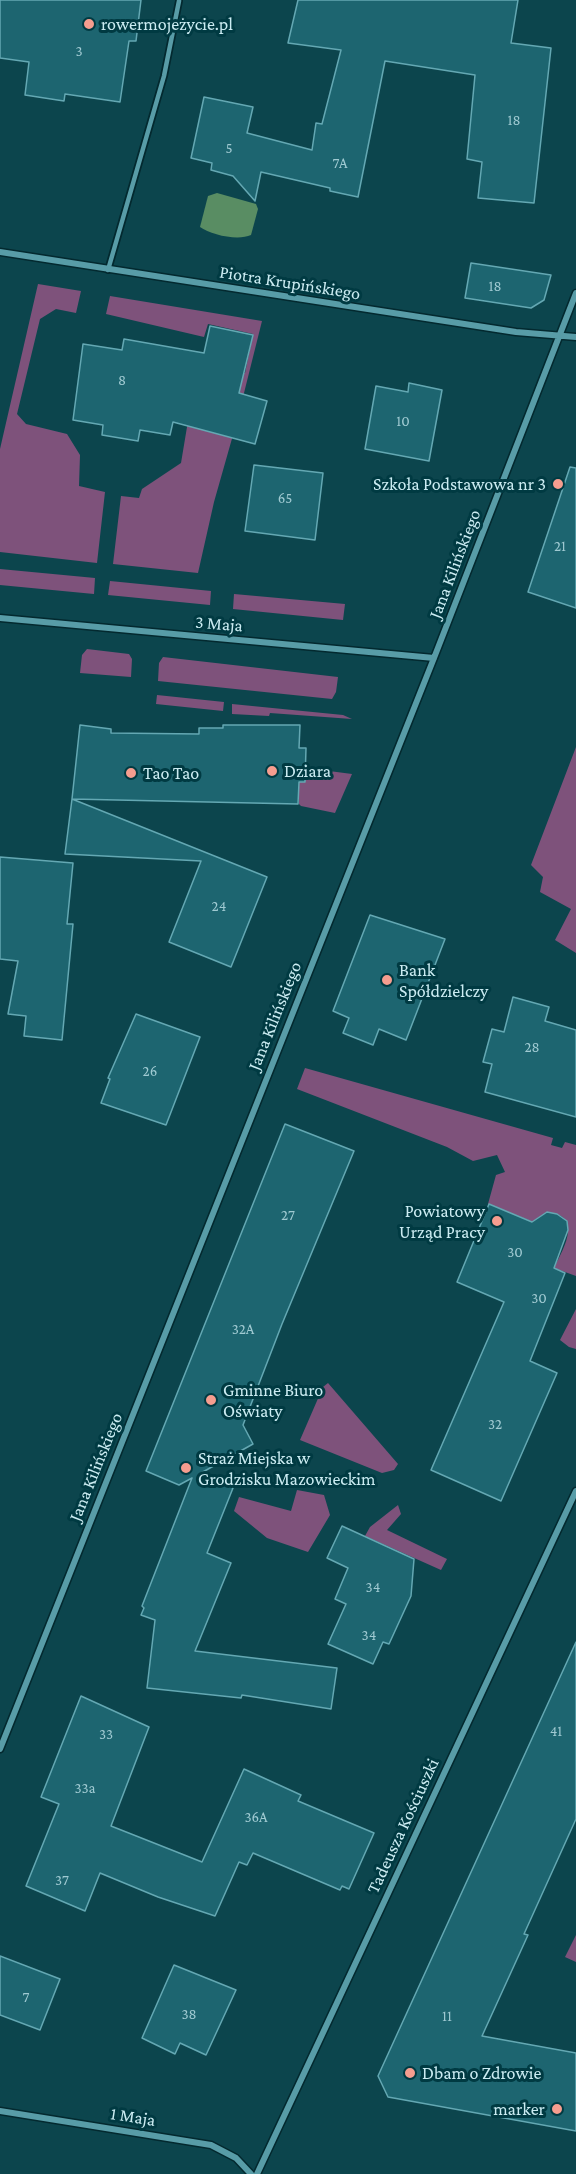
<!DOCTYPE html>
<html>
<head>
<meta charset="utf-8">
<style>
	body { margin:0 }
	canvas { display:block; background:#0c454d }
</style>
</head>
<body>
<canvas width="576" height="2174"></canvas>
<script>
const c = document.querySelector('canvas').getContext('2d');
c.lineJoin = 'round';
function paint(path, color) { c.fillStyle = color; c.fill(path, 'evenodd'); }
function strokePath(path, color, width, dash) { c.strokeStyle = color; c.lineWidth = width; c.lineCap = dash ? 'butt' : 'round'; c.setLineDash(dash || []); c.stroke(path); }
function drawText(font, color, halo, rows, align = 'center') {
  c.font = font + ' "Crimson Pro",serif'; c.lineWidth = 6; c.setLineDash([]); c.textBaseline = 'middle'; c.strokeStyle = halo; c.fillStyle = color; for (const [text, x, y, turn = 0] of rows) {
    c.save(); c.translate(x, y); c.rotate((+turn || 0) * Math.PI / 180); c.textAlign = isNaN(turn) ? turn : align; if (halo) c.strokeText(text, 0, 0); c.fillText(text, 0, 0); c.restore();
  }
}
paint(new Path2D(`
	M38,284L81,291L76,313L56,309L40,319L17,414L26,424L67,434L80,455L79,486L105,492L97,563L0,552V449Z
	M110,296L262,321L243,397L223,391L228,369L245,373L253,334L208,324L204,337L106,314Z
	M194,385L233,435L214,502L198,573L113,564L121,496L139,498L142,489L181,463Z
	M0,569L95,578L94,594L0,585Z
	M110,581L211,591L210,605L108,595Z
	M234,594L345,604L343,620L233,609Z
	M87,649L129,654L132,659L131,677L80,673L82,655Z
	M163,657L338,677L336,692L332,699L158,681L159,663Z
	M157,695L224,702L223,711L156,704Z
	M232,704L343,715L352,719L270,713L269,716L232,714Z
	M576,747V953L555,940L571,909L540,892L543,877L531,865Z
	M306,768L352,774L335,813L301,806L299,804V782H305Z
	M305,1068L553,1138L551,1145L562,1148L565,1142L576,1145V1276L554,1268C559,1257 567,1244 568,1232C570,1211 545,1208 536,1223L488,1204L496,1175L505,1172L497,1155L473,1161L447,1147L297,1089Z
	M576,1309V1349L569,1347L560,1340Z
	M328,1383L398,1464L394,1470L382,1473L300,1440L323,1387Z
	M297,1490L324,1495L330,1515L308,1552L267,1538L234,1511L239,1497L291,1511Z
	M398,1505L401,1514L387,1530L447,1559L441,1570L365,1536L370,1527Z
	M576,1935V1962L565,1957Z`), '#7e527b');
paint(new Path2D(`
	M217,193L256,204L258,209L251,235C238,241 211,235 200,227L208,196Z`), '#598d63');
const building = new Path2D(`
	M0,0H141L136,41H129L120,102L65,94L64,101L25,95L29,62L0,58Z
	M298,0H518L511,43L551,48L534,203L478,198L482,162L467,159L475,75L385,61L358,197L330,191V188L261,172L255,201L233,176L211,170L212,163L191,158L204,97L253,107L247,133L312,150L316,123L322,124L341,50L288,43Z
	M471,263L551,275L544,300L531,308L465,298Z
	M210,326L253,335L239,393L267,401L255,444L173,422L170,435L140,430L138,441L102,435L103,425L73,420L83,344L122,350L124,339L204,353Z
	M409,383L442,390L429,461L365,449L376,386L408,392Z
	M254,465L323,473L315,540L245,531Z
	M570,467L576,468V608L528,592Z
	M80,725L111,729V733L199,734V728H223V725H300L299,748H306L305,782H299L298,804L72,799Z
	M72,799L267,877L231,967L169,942L201,861L65,854Z
	M0,857L73,863L67,924H73L62,1040L24,1036L26,1016L8,1014L18,961L0,959Z
	M370,915L445,939L406,1040L379,1029L373,1045L343,1033L349,1018L333,1011Z
	M513,997L549,1007L545,1021L576,1030V1117L485,1092L492,1064L483,1062L492,1029L504,1032Z
	M136,1014L200,1037L166,1125L101,1103L110,1079L108,1078Z
	M285,1124L354,1151L282,1324L243,1425L253,1444L201,1473L233,1488L207,1553L231,1563L195,1651L337,1668L331,1709L242,1695L241,1698L147,1688L155,1620L141,1615L144,1608L142,1606L192,1478L179,1485L146,1471Z
	M489,1204L532,1222L547,1212L557,1214L567,1221L568,1230L554,1268L565,1273L530,1361L557,1373L501,1501L431,1470L504,1302L457,1282Z
	M342,1526L414,1559L411,1596L389,1644L383,1642L373,1664L328,1644L346,1604L335,1599L348,1568L327,1558Z
	M576,1642V1819L524,1934L528,1935L482,2036L576,2053V2131L388,2097L378,2076Z
	M81,1696L149,1727L111,1826L202,1862L244,1769L301,1795L298,1801L374,1833L349,1889L342,1886L340,1890L253,1853L247,1865L239,1862L215,1916L158,1897L100,1873L85,1911L26,1886L59,1804L41,1797Z
	M0,1956L60,1979L40,2030L0,2015Z
	M174,1965L236,1990L206,2055L180,2043L175,2054L142,2038Z`);
paint(building, '#1d6570');
strokePath(building, '#64a8b3', 1.5);
const service = new Path2D(`
	M108,270L164,76L179,1`);
const minor = new Path2D(`
	M0,252L516,332L576,337
	M0,618L434,658
	M0,1749L434,658L576,293
	M0,2111L211,2145L236,2158L251,2174
	M257,2174L576,1491`);
strokePath(service, '#03292f', 8);
strokePath(minor, '#03292f', 9);
strokePath(service, '#589ca7', 4.5);
strokePath(minor, '#589ca7', 6);
for (const [x, y, r, color] of [
	[89,24,6,"#f59d8f"],
	[558,484,6,"#f59d8f"],
	[272,771,6,"#f59d8f"],
	[131,773,6,"#f59d8f"],
	[387,980,6,"#f59d8f"],
	[497,1221,6,"#f59d8f"],
	[211,1400,6,"#f59d8f"],
	[186,1468,6,"#f59d8f"],
	[410,2073,6,"#f59d8f"],
	[557,2109,6,"#f59d8f"]
]) { const dot = new Path2D(); dot.arc(x, y, r, 0, 2 * Math.PI); c.fillStyle = color; c.fill(dot); strokePath(dot, '#003a42', 2); }
drawText('15px', '#a0cad2', null, [
	["3",79,51],
	["18",514,120],
	["5",229,148],
	["7A",340,163],
	["18",495,286],
	["8",122,380],
	["10",403,421],
	["65",285,498],
	["21",560,546],
	["24",219,906],
	["28",532,1047],
	["26",150,1071],
	["27",288,1215],
	["30",515,1252],
	["30",539,1298],
	["32A",243,1329],
	["32",495,1424],
	["34",373,1587],
	["34",369,1635],
	["41",556,1731],
	["33",106,1734],
	["33a",85,1788],
	["36A",256,1817],
	["37",62,1880],
	["7",26,1997],
	["38",189,2014],
	["11",447,2016]
]);
drawText('18px', '#cbecf2', '#003a42', [
	["rowermojeżycie.pl",101,24],
	["Szkoła Podstawowa nr 3",546,484,"right"],
	["Dziara",284,771],
	["Tao Tao",143,773],
	["Bank",399,970],
	["Spółdzielczy",399,991],
	["Powiatowy",485,1211,"right"],
	["Urząd Pracy",485,1232,"right"],
	["Gminne Biuro",223,1390],
	["Oświaty",223,1411],
	["Straż Miejska w",198,1458],
	["Grodzisku Mazowieckim",198,1479],
	["Dbam o Zdrowie",422,2073],
	["marker",545,2109,"right"]
], 'left');
drawText('18px', '#cbecf2', '#003a42', [
	["Piotra Krupińskiego",290,283,9],
	["Jana Kilińskiego",455,564,-69],
	["3 Maja",219,624,5],
	["Jana Kilińskiego",275,1016,-68],
	["Jana Kilińskiego",96,1467,-68],
	["Tadeusza Kościuszki",403,1826,-65],
	["1 Maja",133,2117,9]
]);
</script>
</body>
</html>
